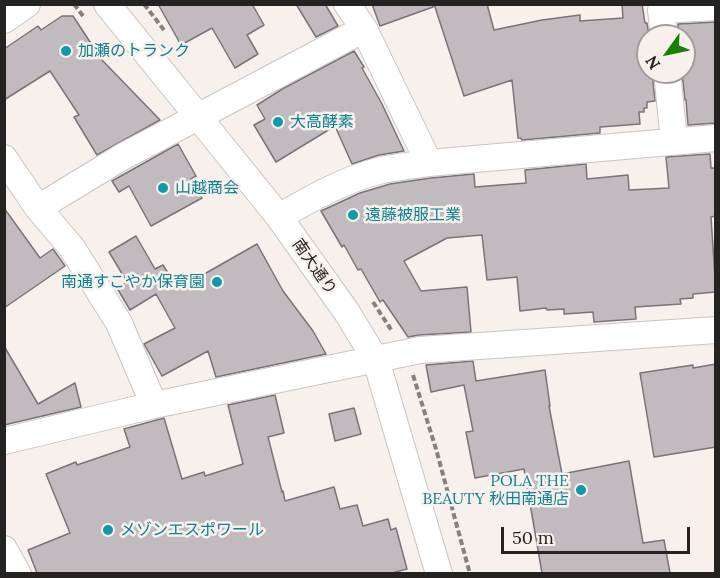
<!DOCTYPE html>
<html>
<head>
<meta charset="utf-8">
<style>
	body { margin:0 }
	#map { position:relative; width:720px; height:578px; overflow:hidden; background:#f7f0ec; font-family:Lora,serif }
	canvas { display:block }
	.frame { position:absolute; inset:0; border:6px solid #252321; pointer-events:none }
	.north { position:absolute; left:636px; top:24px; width:60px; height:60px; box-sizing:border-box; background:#f7f0ec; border:2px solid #a39e9b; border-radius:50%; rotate:237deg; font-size:16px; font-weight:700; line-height:24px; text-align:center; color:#252321 }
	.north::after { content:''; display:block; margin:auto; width:21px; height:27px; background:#128500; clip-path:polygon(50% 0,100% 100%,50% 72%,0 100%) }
	.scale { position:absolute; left:501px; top:527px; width:189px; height:27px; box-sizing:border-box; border:3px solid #252321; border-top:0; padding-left:8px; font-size:18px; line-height:21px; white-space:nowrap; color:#252321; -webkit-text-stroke:4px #f7f0ec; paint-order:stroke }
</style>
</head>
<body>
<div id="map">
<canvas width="720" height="578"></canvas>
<div class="frame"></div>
<div class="north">N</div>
<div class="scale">50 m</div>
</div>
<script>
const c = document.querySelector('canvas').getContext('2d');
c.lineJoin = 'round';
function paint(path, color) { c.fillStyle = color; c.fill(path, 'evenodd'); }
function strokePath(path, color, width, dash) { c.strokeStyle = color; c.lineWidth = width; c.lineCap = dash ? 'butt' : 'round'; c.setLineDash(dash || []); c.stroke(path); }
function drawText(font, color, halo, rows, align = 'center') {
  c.font = font + ' Lora,"Noto Sans JP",serif'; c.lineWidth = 5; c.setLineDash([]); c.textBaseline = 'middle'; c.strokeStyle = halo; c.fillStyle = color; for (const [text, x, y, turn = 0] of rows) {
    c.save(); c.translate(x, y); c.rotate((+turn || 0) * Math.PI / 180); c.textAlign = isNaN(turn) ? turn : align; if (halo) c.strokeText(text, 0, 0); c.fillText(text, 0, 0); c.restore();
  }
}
const building = new Path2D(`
	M158,4H252L264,25L247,35L258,54L235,68L212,28L181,45Z
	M296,4H325L338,26L316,37Z
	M372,4H433V7L380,26Z
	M434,4H487L494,30L542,20L580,15V21L623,18L622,4H642L645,23H647L649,36L648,72H652L655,101L647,102V108H644V112H639L640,124L600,127V133L522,140L521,138H518L512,80L464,96Z
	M62,16H73L102,60L160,120L97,155L74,117L79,115L50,71L4,100V49L38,26L41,30Z
	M716,22V123L688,125L686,100H685L682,72H684V36H679L678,24Z
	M354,51L364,67L362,68L382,104L404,151L379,155L352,164L335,126L276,162L254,125L265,119L257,105L284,88Z
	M178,144L196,176L191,179L202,198L151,226L129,186L119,192L112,181Z
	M710,154L711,168H716V216L711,217L716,292L693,294V298L680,299L681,304L635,307L636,319L594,322L593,312L564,314V309L547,310L546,308L520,311L517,277L487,280L482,235L447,238L404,261L421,291L467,287L471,332L419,335L408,337L383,300L380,302L361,269L358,270L344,245L342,247L321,211L360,193L390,184L431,178L474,174L475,187L526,183L525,170L586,164L587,179L628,175L629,190L669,188L666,157Z
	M4,208L40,258L53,249L65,266L4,308Z
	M136,236L155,269L163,265L178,289L257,244L283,291L313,331L326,354L216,377L208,351L162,376L144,344L175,328L156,294L130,310L117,288L127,282L109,252Z
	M4,346L38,404L75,383L81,407L4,425Z
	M473,361L476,381L545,370L550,406H549L562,474L629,461L643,543L664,540L670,573H542L524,469L475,478L466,432L473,431L464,385L431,392L426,365Z
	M716,364V447L654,457L640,373L693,365V368Z
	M275,395L284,433L268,437L282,492L283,491L285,501L334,487L340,509L357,505L363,526L388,519L391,530L396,528L407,569L392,573H37L28,550L70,533L46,474L76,462L77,465L130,447L124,429L164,418L182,479L204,472L205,476L243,464L228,405Z
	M354,408L361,434L335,441L329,414Z`);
paint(building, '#c1bbc0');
strokePath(building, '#797478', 1.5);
const minor = new Path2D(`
	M107,4L279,217L346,311L376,360L439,574
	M347,4L364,29L429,163
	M4,20L27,4
	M664,36L661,10L716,7
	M667,72L674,141
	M4,158L38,208L72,248L119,323L154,405
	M38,208L122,157L364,29
	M279,217C312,198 345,179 382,170C397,167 413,165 429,163L716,138
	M4,441L154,405L420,350L716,330
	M4,549L18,574`);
strokePath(minor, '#cbc5c1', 28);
strokePath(new Path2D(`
	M74,4L83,16
	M144,4L164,30
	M373,302L392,331
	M413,375L436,449L470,574`), '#85817e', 4, [6, 3]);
strokePath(minor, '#fff', 26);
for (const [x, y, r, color] of [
	[66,51,6,"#0f9aa8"],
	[278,122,6,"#0f9aa8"],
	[163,188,6,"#0f9aa8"],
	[353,215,6,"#0f9aa8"],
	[217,282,6,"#0f9aa8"],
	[581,490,6,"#0f9aa8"],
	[108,530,6,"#0f9aa8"]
]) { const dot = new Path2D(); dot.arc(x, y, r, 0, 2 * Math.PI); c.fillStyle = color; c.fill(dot); strokePath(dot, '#f7f0ec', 2); }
drawText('16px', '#0d838f', '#f7f0ec', [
	["加瀬のトランク",78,51],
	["大高酵素",290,122],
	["山越商会",175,188],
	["遠藤被服工業",365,215],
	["南通すこやか保育園",205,282,"right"],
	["POLA THE",569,481,"right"],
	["BEAUTY 秋田南通店",569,499,"right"],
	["メゾンエスポワール",120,530]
], 'left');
drawText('16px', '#252321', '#f7f0ec', [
	["南大通り",314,267,55]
]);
</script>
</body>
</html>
